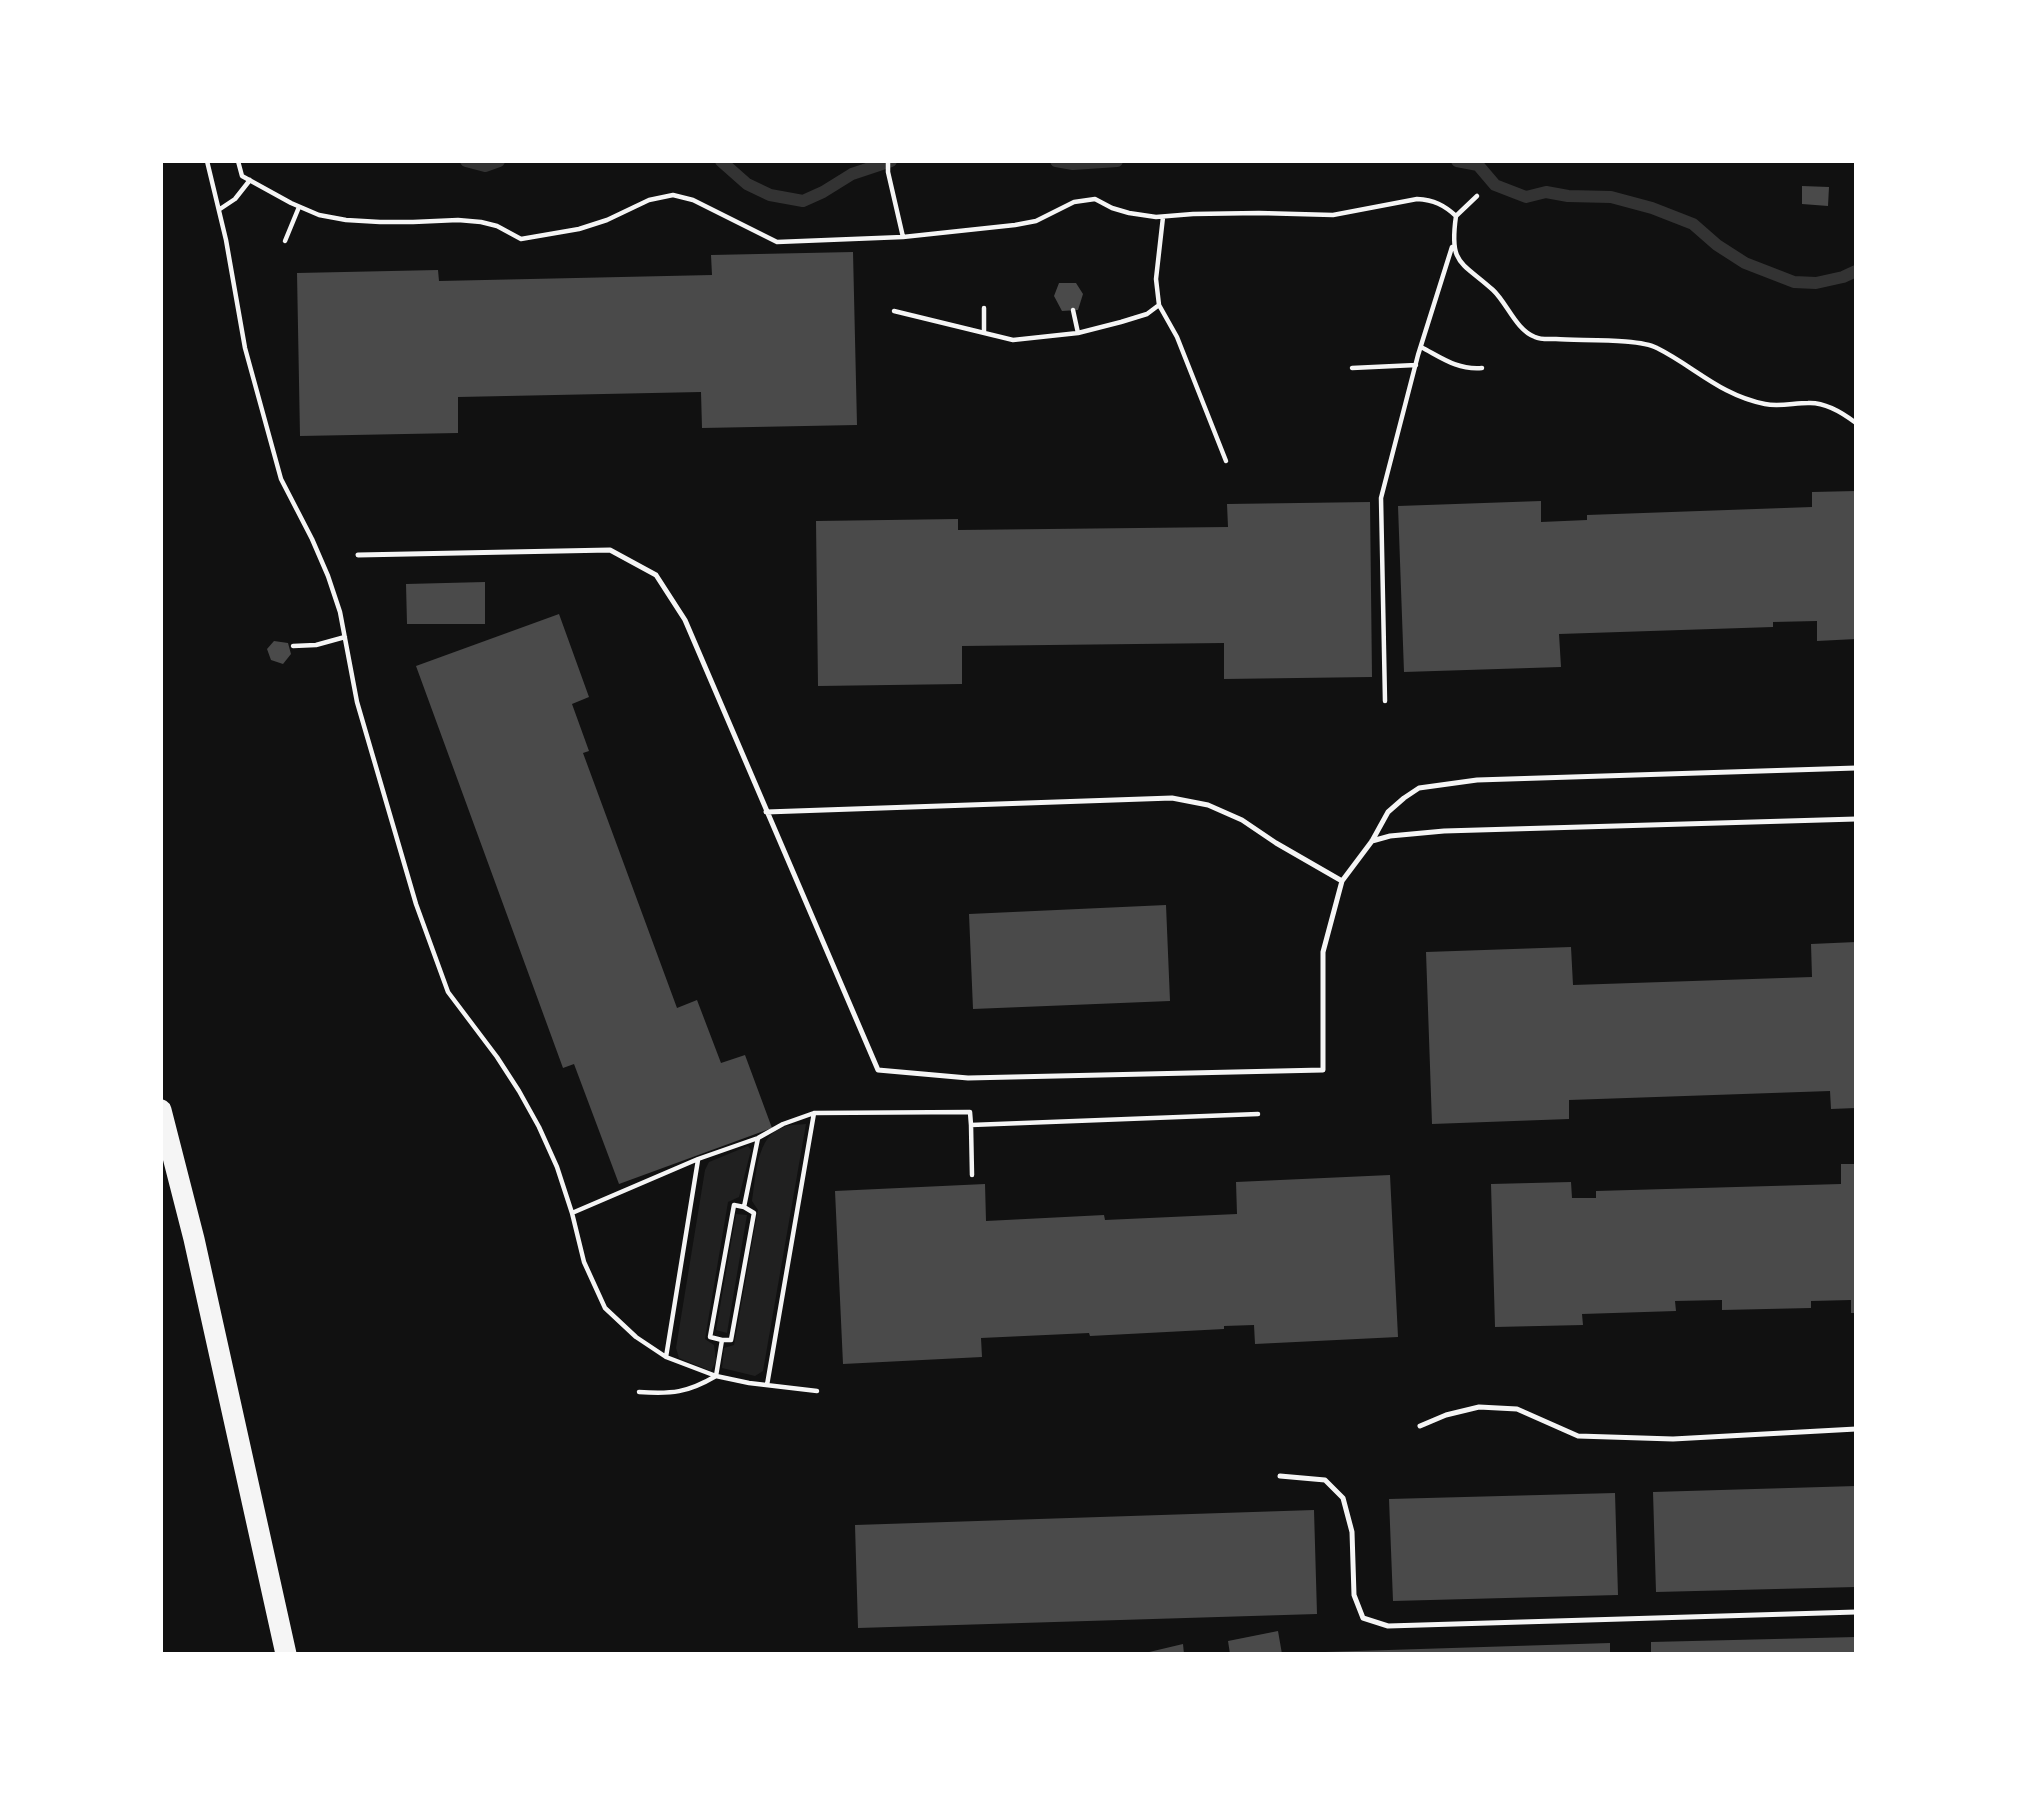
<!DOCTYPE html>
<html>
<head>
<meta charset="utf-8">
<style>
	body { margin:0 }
	#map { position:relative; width:2017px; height:1815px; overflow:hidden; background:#111; font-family:"Roboto Condensed",sans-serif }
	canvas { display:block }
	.frame { position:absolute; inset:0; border:163px solid #fff; pointer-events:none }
</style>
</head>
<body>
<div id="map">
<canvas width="2017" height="1815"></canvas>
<div class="frame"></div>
</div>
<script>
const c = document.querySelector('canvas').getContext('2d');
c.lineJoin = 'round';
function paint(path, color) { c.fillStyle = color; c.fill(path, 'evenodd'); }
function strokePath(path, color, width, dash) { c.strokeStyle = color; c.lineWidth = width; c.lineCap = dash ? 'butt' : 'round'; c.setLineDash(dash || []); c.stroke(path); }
paint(new Path2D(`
	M806,1124L763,1371L755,1376L722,1368L724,1348L734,1345L758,1210L752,1201C756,1177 756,1135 784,1127C791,1124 799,1125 806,1124Z
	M748,1146L751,1150L739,1197L728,1202L705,1339L714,1345L716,1361L711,1371L679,1358L676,1348L705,1170L709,1162Z
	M736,1214L747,1215L727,1333L716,1330Z`), '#202020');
strokePath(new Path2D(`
	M466,161L485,166L499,161
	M721,161L747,184L770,195L803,201L823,192L852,174L891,161
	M1056,161L1073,164L1117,161
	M1457,161L1478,165L1495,185L1526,197L1546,192L1568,196L1611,197L1652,208L1693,224L1717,245L1745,263L1794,282L1816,283L1843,277L1856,271`), '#333', 12);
paint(new Path2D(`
	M1802,186L1829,187L1828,206L1802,204Z
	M853,252L857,425L702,428L701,392L458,397V433L300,436L297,273L438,270L439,281L712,275L711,255Z
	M1059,283H1076L1083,294L1078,310L1062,311L1054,296Z
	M1856,491V639L1817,641V621L1773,622V627L1559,634L1561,667L1404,672L1398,506L1541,501V522L1587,520V515L1812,507V492Z
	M1370,502L1372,677L1224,679V643L962,646V684L818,686L816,521L958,519V530L1228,527L1227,504Z
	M485,582V624H407L406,584Z
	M559,614L589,697L572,704L589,751L583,753L677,1008L697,1000L721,1063L745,1055L772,1128L619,1184L574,1064L563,1068L416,666Z
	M274,641L288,643L291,654L283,664L271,660L267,649Z
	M1166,905L1170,1001L973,1009L969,914Z
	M1856,942V1108L1831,1109L1830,1091L1569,1100V1119L1432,1124L1426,952L1571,947L1573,985L1812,977L1811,944Z
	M1841,1164H1856V1313H1851V1300L1811,1301V1308L1722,1310V1300L1675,1301L1676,1311L1582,1314L1583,1325L1495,1327L1491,1184L1571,1182L1572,1198H1596V1191L1841,1184Z
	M1390,1175L1398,1337L1255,1344L1254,1325L1224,1326V1329L1090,1336L1089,1333L981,1338L982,1357L843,1364L835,1191L985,1184L986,1221L1104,1215L1105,1220L1237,1214L1236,1182Z
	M1856,1486V1587L1656,1592L1653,1492Z
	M1615,1493L1618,1595L1393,1601L1389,1499Z
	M1314,1510L1317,1614L858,1628L855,1525Z
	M1278,1631L1282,1654H1230L1228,1641Z
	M1856,1637V1654H1651V1642Z
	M1610,1643V1654H1325V1652Z
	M1183,1644L1184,1654H1145V1653Z`), '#4a4a4a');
strokePath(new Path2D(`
	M207,161L226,240L245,348L281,479L312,539L328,576L340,612L357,702L416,904L448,992L497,1057L519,1091L539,1127L557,1167L572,1213L584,1262L605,1308L636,1337L666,1357L716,1376L749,1383L817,1391
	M238,161L242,176L291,203L319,215L346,220L380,222H413L458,220L481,222L497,226L521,239L579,229L607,220L649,200L673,195L693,200L777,242L903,237L1015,225L1036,221L1074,202L1095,199L1112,208L1129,213L1156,217L1193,214L1259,213L1333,215L1417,199C1434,200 1444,205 1456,216C1449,265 1461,261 1493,290C1507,303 1516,330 1535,337C1541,340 1550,339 1556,339C1579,341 1639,338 1657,348C1695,367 1720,395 1765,404C1779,407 1794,403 1808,403C1825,402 1843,413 1856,423
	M888,161V172L903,237
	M220,209L235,199L250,180
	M1456,216L1477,196
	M1163,217L1156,279L1159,305L1177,337L1226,461
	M285,241L299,207
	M1073,310L1078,333
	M894,311L1013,340L1078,333L1121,322L1147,314L1159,305
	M984,333V308
	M1421,347C1442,358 1457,370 1482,368
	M1352,368L1416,365
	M293,646L316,645L345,637
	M1385,701L1381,498L1418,355L1452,247
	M971,1125L972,1175
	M572,1213L698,1159L758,1138L783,1124L814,1113L970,1112L971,1125L1258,1114
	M722,1340H731L754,1213L744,1207
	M666,1357L698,1160
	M767,1385L814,1113
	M639,1392C672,1394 687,1393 716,1376L722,1340L710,1337L734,1205L744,1207L758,1138`), '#f5f5f5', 4.5);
strokePath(new Path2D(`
	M358,555L610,550L656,575L685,620L878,1070L968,1078L1323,1070V952L1342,881L1276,843L1242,820L1208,805L1172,798L766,812
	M1372,841L1390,836L1444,831L1856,819
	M1342,881L1372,841L1388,812L1404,798L1419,788L1477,780L1856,768
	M1420,1426L1446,1415L1479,1407L1517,1409L1578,1436L1673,1439L1856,1429
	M1280,1476L1325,1480L1343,1498L1352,1532L1354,1595L1363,1618L1388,1626L1856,1612`), '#f5f5f5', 5);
strokePath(new Path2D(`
	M161,1110L194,1239L286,1654`), '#f5f5f5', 21);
</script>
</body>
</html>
